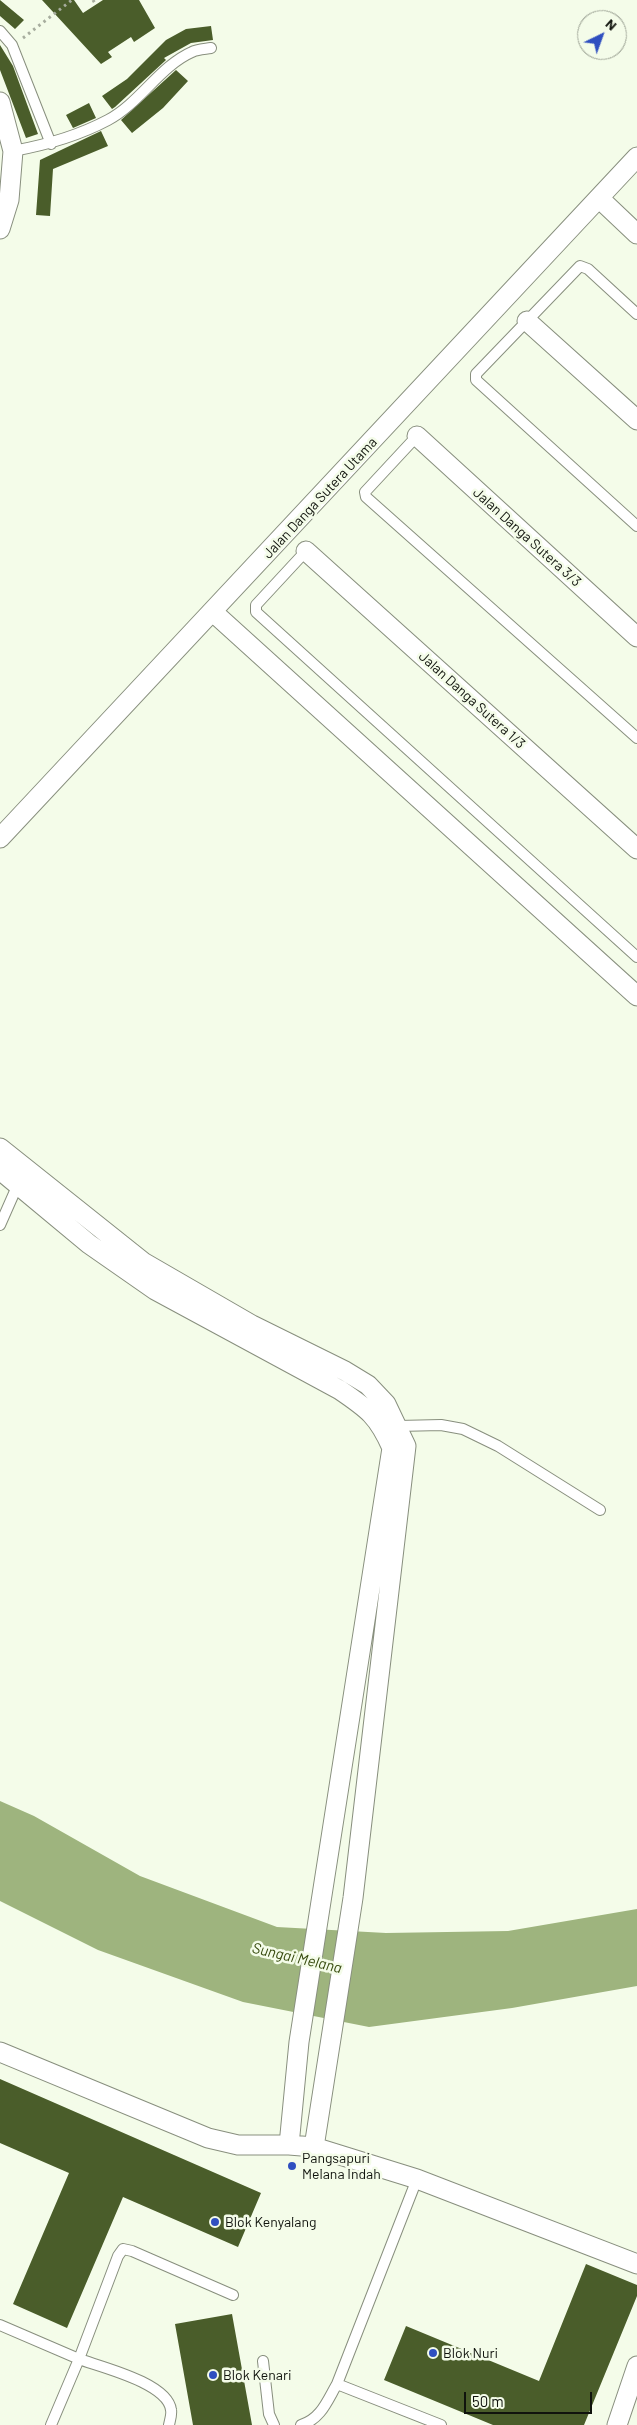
<!DOCTYPE html>
<html>
<head>
<meta charset="utf-8">
<style>
	body { margin:0 }
	#map { position:relative; width:637px; height:2425px; overflow:hidden; background:#f4fce9; font-family:Barlow,sans-serif }
	canvas { display:block }
	.north { position:absolute; left:577px; top:10px; width:50px; height:50px; box-sizing:border-box; background:#f4fce9; border:1px solid #999f91; border-radius:50%; rotate:42deg; font-size:14px; font-weight:700; line-height:20px; text-align:center; color:#10130d }
	.north::after { content:''; display:block; margin:auto; width:18px; height:22px; background:#2f4fc0; clip-path:polygon(50% 0,100% 100%,50% 72%,0 100%) }
	.scale { position:absolute; left:464px; top:2392px; width:128px; height:22px; box-sizing:border-box; border:2px solid #10130d; border-top:0; padding-left:6px; font-size:15px; line-height:18px; white-space:nowrap; color:#10130d; -webkit-text-stroke:4px #f4fce9; paint-order:stroke }
</style>
</head>
<body>
<div id="map">
<canvas width="637" height="2425"></canvas>
<div class="north">N</div>
<div class="scale">50 m</div>
</div>
<script>
const c = document.querySelector('canvas').getContext('2d');
c.lineJoin = 'round';
function paint(path, color) { c.fillStyle = color; c.fill(path, 'evenodd'); }
function strokePath(path, color, width, dash) { c.strokeStyle = color; c.lineWidth = width; c.lineCap = dash ? 'butt' : 'round'; c.setLineDash(dash || []); c.stroke(path); }
function drawText(font, color, halo, rows, align = 'center') {
  c.font = font + ' Barlow,sans-serif'; c.lineWidth = 5; c.setLineDash([]); c.textBaseline = 'middle'; c.strokeStyle = halo; c.fillStyle = color; for (const [text, x, y, turn = 0] of rows) {
    c.save(); c.translate(x, y); c.rotate((+turn || 0) * Math.PI / 180); c.textAlign = isNaN(turn) ? turn : align; if (halo) c.strokeText(text, 0, 0); c.fillText(text, 0, 0); c.restore();
  }
}
paint(new Path2D(`
	M0,1801L34,1816L140,1876L277,1927L386,1933L508,1931L637,1909V1986L512,2008L369,2027L243,2002L98,1950L0,1901Z`), '#9eb47e');
paint(new Path2D(`
	M0,0L24,20L15,29L0,16Z
	M42,0H74L83,13L103,0H139L155,28L134,42L131,37L108,52L112,57L101,64Z
	M211,26L213,40L191,43L164,58L166,60L115,107L112,109L102,96L127,79L166,40L186,29Z
	M0,45L13,66L38,134L26,138L0,70Z
	M176,70L188,81L163,108L132,133L121,120Z
	M89,103L96,118L73,128L66,115Z
	M101,131L108,146L53,169L50,216L36,215L40,160Z
	M0,2079L261,2193L238,2247L123,2197L67,2328L13,2304L69,2173L0,2143Z
	M586,2264L637,2285V2296L584,2425H493L384,2380L406,2326L539,2381Z
	M232,2314L252,2425H193L175,2324Z`), '#4a5d2a');
const lane = new Path2D(`
	M0,31L12,45L51,144
	M13,151C46,145 78,136 108,120C140,103 160,66 192,52C197,49 205,49 211,48
	M637,314L588,269L580,266L476,374V380L637,526
	M417,436L365,492L366,497L637,738
	M306,551L256,605V612L637,957
	M0,1225L19,1182
	M398,1426L441,1425L463,1429L498,1446L600,1510
	M417,2179L337,2384L441,2425
	M0,2325L79,2359L118,2256L123,2249L132,2251L233,2295
	M263,2361L269,2414L274,2425
	M51,2425L79,2359C101,2367 168,2383 171,2410C172,2414 170,2420 169,2425
	M301,2425C321,2419 327,2401 337,2384`);
const street = new Path2D(`
	M0,102L13,151L9,200L0,229
	M600,199L637,234
	M527,321L637,420
	M417,436L637,637
	M306,551L637,849
	M213,612L637,996
	M0,838L637,157
	M0,1148L143,1262L252,1325L345,1371L368,1385L386,1404L406,1446L353,1898L314,2147
	M0,1170L89,1244L155,1290L340,1390C368,1409 378,1416 392,1448L299,2042L289,2145
	M0,2052L208,2138L238,2145H289L314,2147L417,2179L637,2264
	M617,2425L637,2366`);
strokePath(lane, '#888f7e', 12);
strokePath(street, '#888f7e', 21);
strokePath(new Path2D(`
	M93,0L96,5
	M23,38L72,0`), '#a7ad9e', 3, [2.5, 4]);
strokePath(lane, '#fff', 10);
strokePath(street, '#fff', 19);
for (const [x, y, r, color] of [
	[292,2166,5,"#2f4fc0"],
	[215,2222,5,"#2f4fc0"],
	[433,2353,5,"#2f4fc0"],
	[213,2375,5,"#2f4fc0"]
]) { const dot = new Path2D(); dot.arc(x, y, r, 0, 2 * Math.PI); c.fillStyle = color; c.fill(dot); strokePath(dot, '#f4fce9', 2); }
drawText('14px', '#10130d', '#f4fce9', [
	["Jalan Danga Sutera Utama",320,498,-47],
	["Jalan Danga Sutera 3/3",527,537,42],
	["Jalan Danga Sutera 1/3",472,700,42]
]);
drawText('14px', '#10130d', '#f4fce9', [
	["Pangsapuri",302,2158],
	["Melana Indah",302,2174],
	["Blok Kenyalang",225,2222],
	["Blok Nuri",443,2353],
	["Blok Kenari",223,2375]
], 'left');
drawText('italic 15px', '#35490c', '#f4fce9', [
	["Sungai Melana",297,1958,13]
]);
</script>
</body>
</html>
